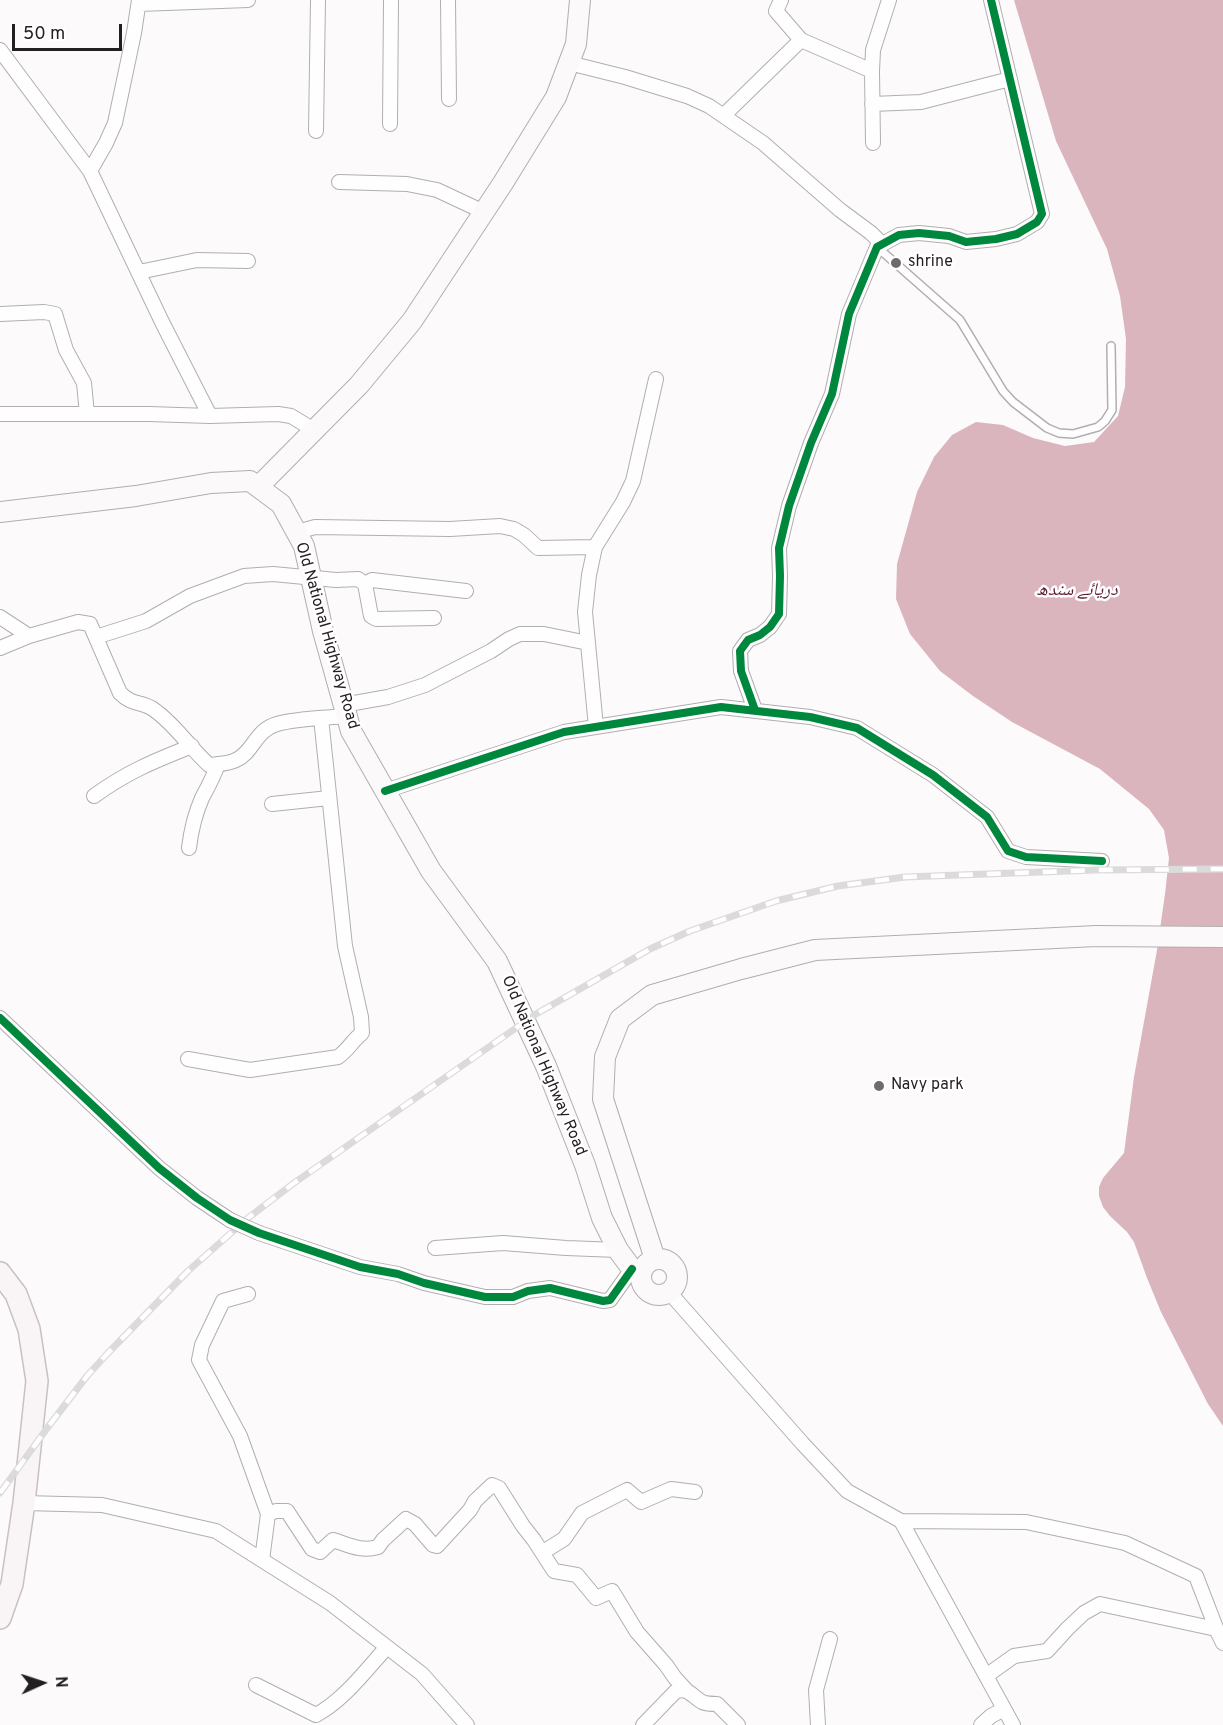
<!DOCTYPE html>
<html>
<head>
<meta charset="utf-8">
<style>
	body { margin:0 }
	#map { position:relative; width:1223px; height:1725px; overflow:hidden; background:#fdfafb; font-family:Overpass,sans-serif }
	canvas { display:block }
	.north { position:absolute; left:12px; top:1653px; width:60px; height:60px; -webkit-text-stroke:4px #fff; paint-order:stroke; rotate:87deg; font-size:16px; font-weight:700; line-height:24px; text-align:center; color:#231e1f }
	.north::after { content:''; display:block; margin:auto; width:21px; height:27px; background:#231e1f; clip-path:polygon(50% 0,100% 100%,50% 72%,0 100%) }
	.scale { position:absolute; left:12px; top:24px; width:110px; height:27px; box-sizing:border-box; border:3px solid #231e1f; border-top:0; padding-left:8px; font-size:18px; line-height:21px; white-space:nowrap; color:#231e1f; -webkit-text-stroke:4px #fff; paint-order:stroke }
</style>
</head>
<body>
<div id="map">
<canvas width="1223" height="1725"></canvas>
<div class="north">N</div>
<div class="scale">50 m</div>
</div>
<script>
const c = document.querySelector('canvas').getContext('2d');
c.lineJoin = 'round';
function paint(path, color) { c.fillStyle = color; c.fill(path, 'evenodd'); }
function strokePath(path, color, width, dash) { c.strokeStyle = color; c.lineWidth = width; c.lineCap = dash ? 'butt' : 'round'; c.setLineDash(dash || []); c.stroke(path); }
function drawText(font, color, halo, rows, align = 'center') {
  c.font = font + ' Overpass,"Noto Naskh Arabic",sans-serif'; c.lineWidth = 5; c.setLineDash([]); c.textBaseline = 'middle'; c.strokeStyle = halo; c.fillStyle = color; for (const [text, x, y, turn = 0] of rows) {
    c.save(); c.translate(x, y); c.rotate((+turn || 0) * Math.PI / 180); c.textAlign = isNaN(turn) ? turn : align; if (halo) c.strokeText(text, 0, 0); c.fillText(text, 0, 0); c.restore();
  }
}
paint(new Path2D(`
	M1014,0H1223V1426L1208,1404L1161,1312L1147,1278L1134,1242L1127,1232L1110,1216L1103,1207L1099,1196V1187L1103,1178L1124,1153L1134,1077L1157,950L1165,894L1169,858L1164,830L1149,809L1100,769L1012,722L973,696L940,671L910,634L896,599L897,564L917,492L934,457L952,435L976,422L1003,425L1033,438L1065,446L1094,442L1118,416L1125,387L1126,339L1120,296L1107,249L1056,141Z`), '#dbb5bd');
const service = new Path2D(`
	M877,247L960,320L1003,391L1013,402L1047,428L1059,433L1073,434L1098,427L1105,421L1112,410L1111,346`);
const minor = new Path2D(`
	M448,0L449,99
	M781,0L776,11L801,40L872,71
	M139,4L248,0
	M0,50L90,171L162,322L210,416
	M569,63L625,77L687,96L709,106L763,143L840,210L871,233L882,244
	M872,104L921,102L1010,79
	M724,115L801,40
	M390,124L391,0
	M316,131L318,0
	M873,143L872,71L873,50L889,0
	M90,171L106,143L115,123L134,33L139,0
	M339,182L407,184L437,190L484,212
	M139,272L197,260L248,261
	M0,314L44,312L55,314L66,350L84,383L87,414
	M0,414H149L210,416L278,414L291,416L314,430
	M297,532L315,527L450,529L500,526L514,529L524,535L538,548L595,547
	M365,584L372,580L466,591
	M0,617L29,636L78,622L90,624L120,693C133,706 141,701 153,709C175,724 189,747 209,765C218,764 228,764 236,760C253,753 255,730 277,724C296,718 326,718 346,716
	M96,637L146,621L190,596L244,576L273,574L336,580L358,579L365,584L371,616L376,619L434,618
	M0,648L29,636
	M343,705L388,697L425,685L491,651L509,639L520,634H544L588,643
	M755,710L741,671L740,651L748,640L760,635L770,627L779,614L780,576L779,548L789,506L811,443L832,394L849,314L877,247L899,235L919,233L949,236L966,242L996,239L1017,234L1037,222L1042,214L991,0
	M596,727L585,612L589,575L595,547L623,502L633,481L656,379
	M385,791L564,732L721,707L810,717L857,728L933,775L987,817L1008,851L1026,857L1102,861
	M94,796C127,772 154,761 192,746
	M272,804L329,798
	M189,848C191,831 195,814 202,798C208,787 214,776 218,764
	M0,1018L159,1168L197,1198L230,1220
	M188,1059L250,1070L338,1057C348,1050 352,1041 362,1033L361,1017L345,946L321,718
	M259,1233L360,1267L398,1274L424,1283L485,1297H513L528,1291L550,1288L603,1301L610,1300L632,1269
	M435,1248L503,1243L566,1248L618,1250
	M669,1292L803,1444L847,1491L901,1521L1026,1522L1125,1543L1196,1576L1218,1633L1223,1643
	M248,1294L223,1301L202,1345L199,1360L240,1436L268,1514L262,1560
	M24,1503L102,1505L216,1531L330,1603L422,1674L467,1725
	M268,1514L276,1511H287L312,1549L320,1552L333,1540C349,1545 361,1552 378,1547L383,1540L406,1519L415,1524L433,1545L437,1546L470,1510L475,1501L492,1485L499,1488L523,1526L534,1540L554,1571L577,1575L596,1598L612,1591L637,1632L666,1665L675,1678L686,1690
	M901,1521L1013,1725
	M543,1552L564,1539L582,1513L627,1490L641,1502L671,1489L695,1492
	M986,1676L1014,1656L1047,1651L1068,1628L1084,1613L1100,1604L1216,1629
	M256,1685L316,1715C344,1700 366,1670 387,1647
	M643,1725L675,1692C687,1686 692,1696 702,1702C707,1704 712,1704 717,1704L738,1725
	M818,1725L816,1690L830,1639
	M981,1725L991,1716L1004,1709`);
const secondary = new Path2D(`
	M258,487L359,385L412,321L503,183L556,97L576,44L580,0
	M0,512L136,496L211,483L250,481L281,504L304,546L323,631L351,731L431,871L497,961L546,1066L585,1165L602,1218L618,1250L632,1269L641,1273
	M641 1277a18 18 0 1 1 36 0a18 18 0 1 1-36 0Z
	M655,1259L603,1099L605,1057L620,1019L652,995L741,969L815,950L1096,936L1223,937`);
const primary = new Path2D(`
	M0,1273L16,1294L29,1329L37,1381L24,1503L12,1584L0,1618`);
strokePath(service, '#b1aeaf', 10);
strokePath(minor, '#b1aeaf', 16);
strokePath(secondary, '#b1aeaf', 22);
strokePath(primary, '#c9c0c2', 24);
strokePath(service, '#fffefe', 7);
strokePath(minor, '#fffefe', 14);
strokePath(secondary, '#fcf9fa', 20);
strokePath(primary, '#f9f4f5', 21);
const rail = new Path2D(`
	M0,1493L48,1427L87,1376L107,1354L188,1271L248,1218L294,1183L536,1014L650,949L690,931L776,901L838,886L905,877L1096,870L1223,869`);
strokePath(rail, '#dcdbdc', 7);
strokePath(rail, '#fff', 4.5, [14]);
const minorBridge = new Path2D(`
	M230,1220L259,1233`);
strokePath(minorBridge, '#b1aeaf', 16, []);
strokePath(minorBridge, '#fffefe', 14);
strokePath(new Path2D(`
	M755,710L741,671L740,651L748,640L760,635L770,627L779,614L780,576L779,548L789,506L811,443L832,394L849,314L877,247L899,235L919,233L949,236L966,242L996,239L1017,234L1037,222L1042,214L991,0
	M385,791L564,732L721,707L810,717L857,728L933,775L987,817L1008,851L1026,857L1102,861
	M0,1018L159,1168L197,1198L230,1220L259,1233L360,1267L398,1274L424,1283L485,1297H513L528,1291L550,1288L603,1301L610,1300L632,1269`), '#00873e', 8);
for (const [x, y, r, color] of [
	[896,263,6,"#6f6b6c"],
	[879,1086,6,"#6f6b6c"]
]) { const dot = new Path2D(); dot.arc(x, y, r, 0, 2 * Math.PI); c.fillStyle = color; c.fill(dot); strokePath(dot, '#fff', 2); }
drawText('16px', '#231e1f', '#fff', [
	["shrine",908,263],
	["Navy park",891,1086]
], 'left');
drawText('16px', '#231e1f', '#fff', [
	["Old National Highway Road",326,636,74],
	["Old National Highway Road",543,1066,67]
]);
drawText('italic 18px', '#5c1c31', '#fff', [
	["دریائے سندھ",1077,591]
]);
</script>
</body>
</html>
